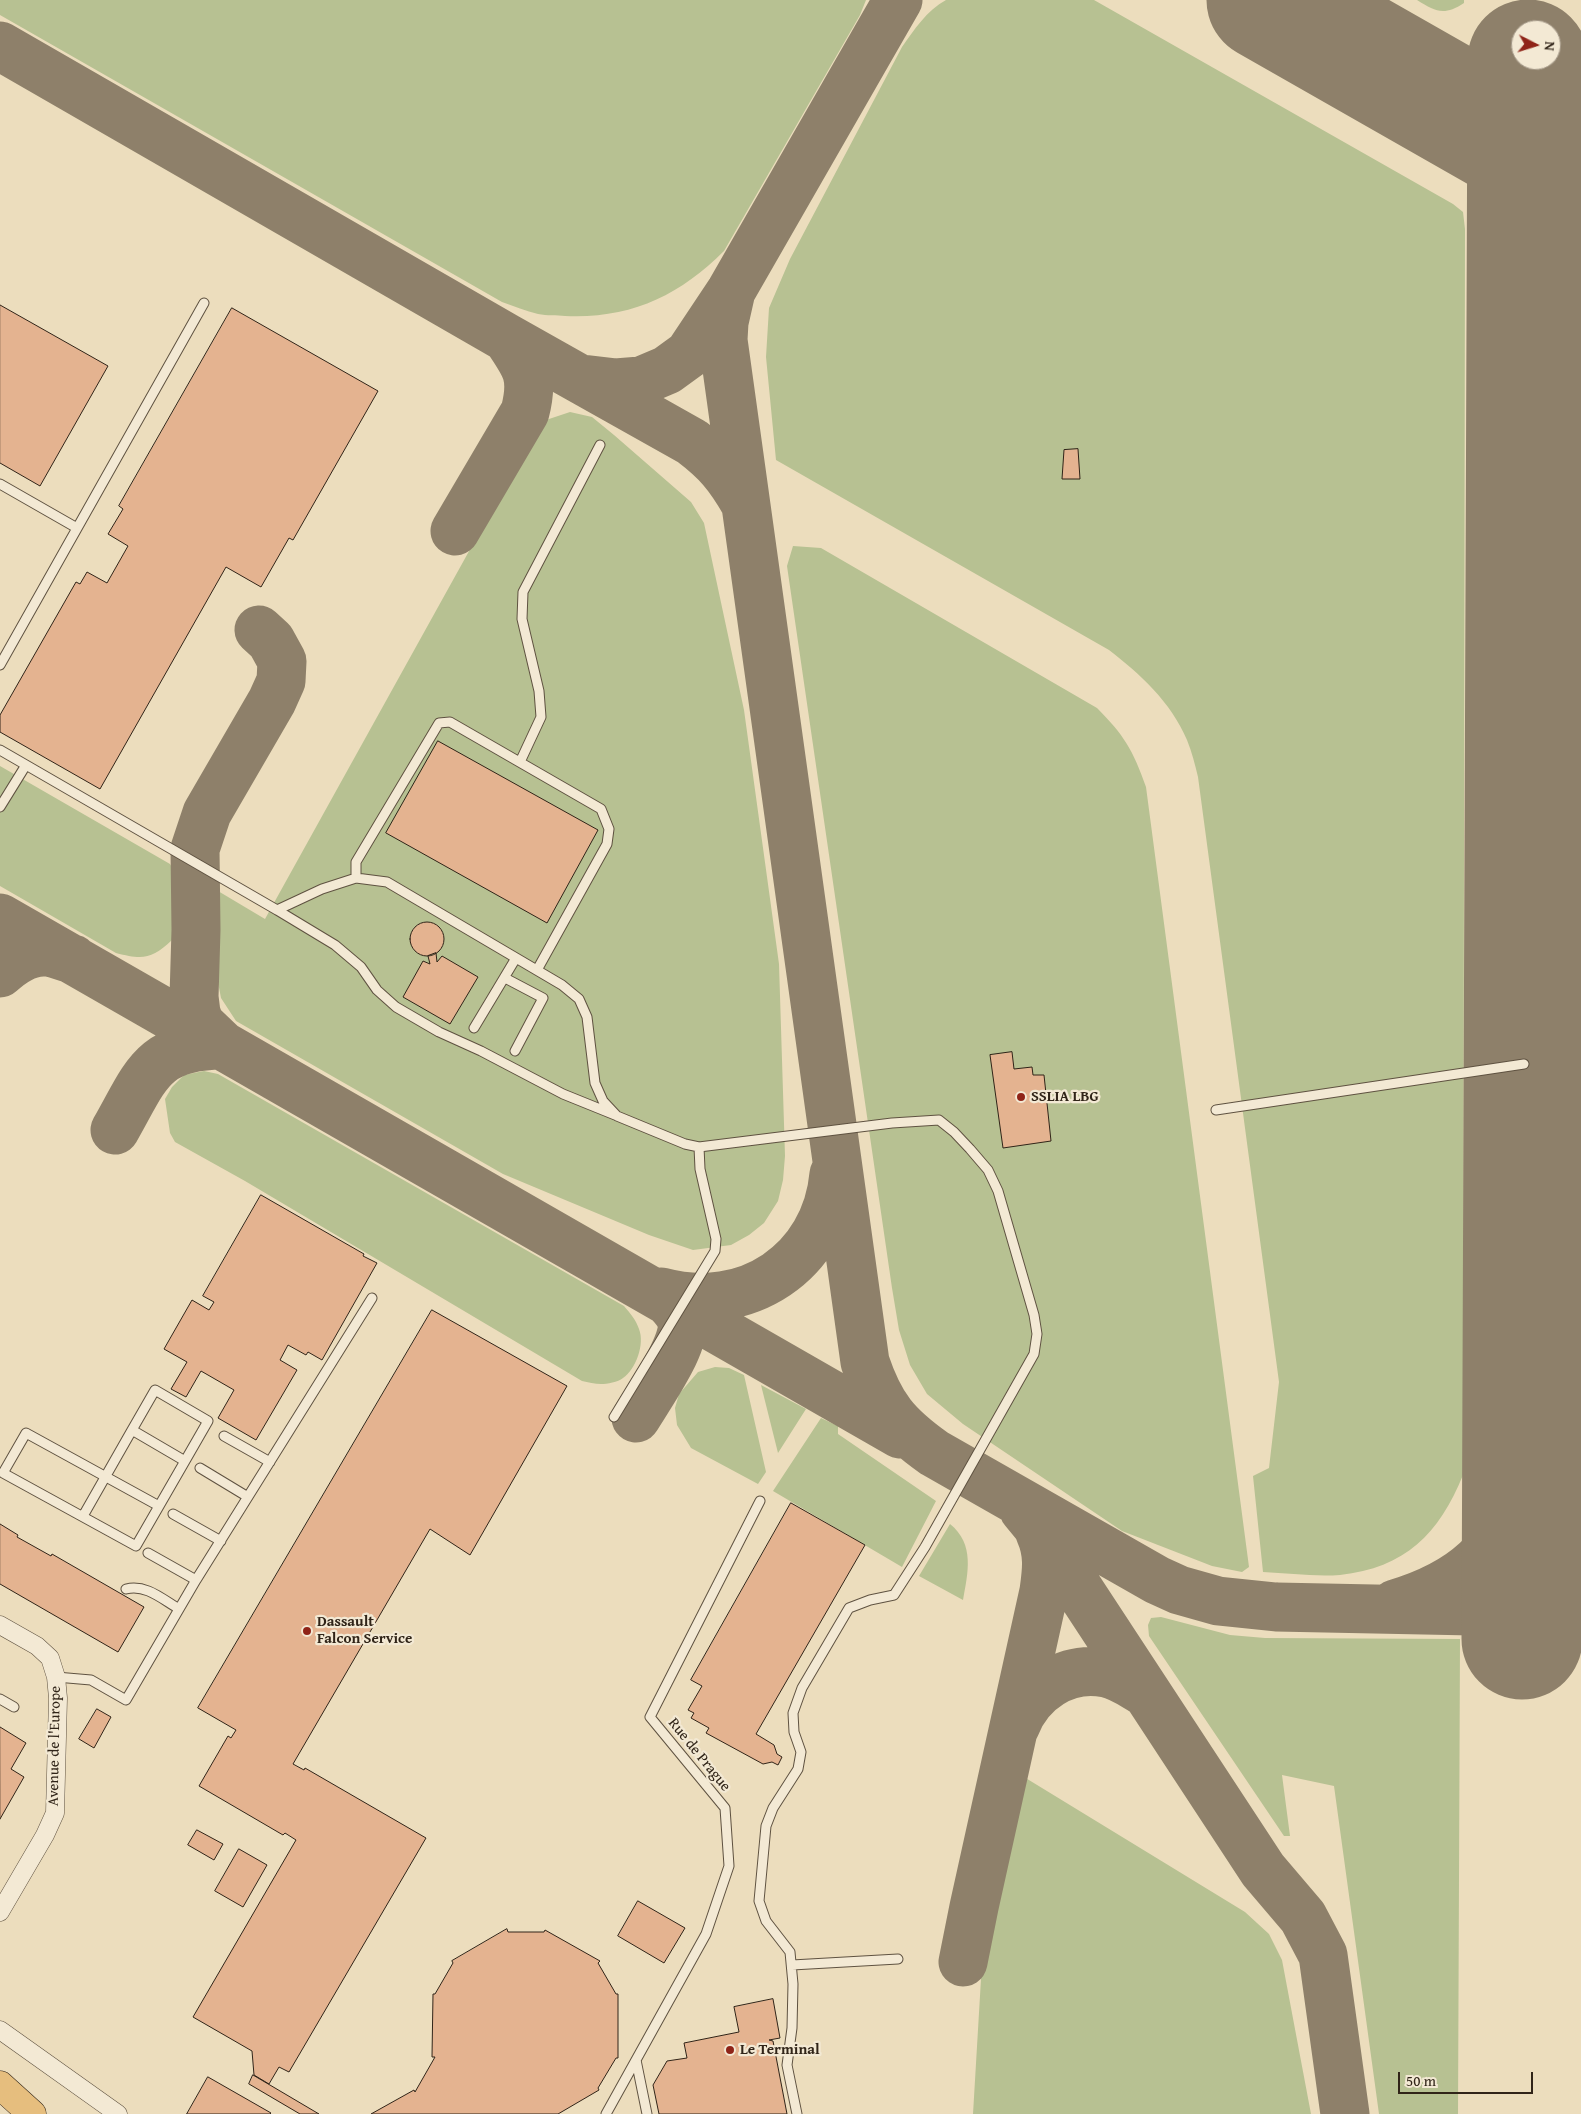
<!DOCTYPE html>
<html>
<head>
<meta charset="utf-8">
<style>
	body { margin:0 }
	#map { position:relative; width:1581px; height:2114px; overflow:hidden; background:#ecddbd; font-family:"Gentium Book Plus",serif }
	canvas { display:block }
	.north { position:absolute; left:1511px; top:20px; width:50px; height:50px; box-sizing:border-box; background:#f3e9d4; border:1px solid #a59a89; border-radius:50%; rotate:95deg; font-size:14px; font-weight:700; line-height:20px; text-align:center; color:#302418 }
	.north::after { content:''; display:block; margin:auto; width:18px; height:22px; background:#8f2418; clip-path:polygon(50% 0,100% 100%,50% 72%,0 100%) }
	.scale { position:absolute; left:1398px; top:2072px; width:135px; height:22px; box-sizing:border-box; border:2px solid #302418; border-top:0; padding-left:6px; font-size:15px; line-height:18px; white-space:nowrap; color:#302418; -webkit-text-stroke:4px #f3e9d4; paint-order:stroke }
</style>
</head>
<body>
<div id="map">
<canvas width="1581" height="2114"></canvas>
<div class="north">N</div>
<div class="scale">50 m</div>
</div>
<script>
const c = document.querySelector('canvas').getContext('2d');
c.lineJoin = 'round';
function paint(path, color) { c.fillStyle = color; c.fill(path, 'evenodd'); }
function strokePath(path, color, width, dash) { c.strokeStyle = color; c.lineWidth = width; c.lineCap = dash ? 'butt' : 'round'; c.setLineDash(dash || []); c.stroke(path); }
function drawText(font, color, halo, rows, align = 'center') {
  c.font = font + ' "Gentium Book Plus",serif'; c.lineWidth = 4.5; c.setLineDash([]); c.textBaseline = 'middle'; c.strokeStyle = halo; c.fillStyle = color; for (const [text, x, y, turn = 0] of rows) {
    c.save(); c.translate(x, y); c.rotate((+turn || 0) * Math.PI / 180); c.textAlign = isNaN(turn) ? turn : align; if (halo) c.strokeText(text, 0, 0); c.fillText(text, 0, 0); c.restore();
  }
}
paint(new Path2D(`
	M0,0H866L860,15L724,251C679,296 630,319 565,316C557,315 547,316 538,314C526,311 514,306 502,302L0,15Z
	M946,0H1094L1453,204L1463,212L1465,229L1463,1475C1439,1534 1405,1568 1340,1575C1315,1577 1288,1573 1263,1572L1253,1476L1269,1468L1279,1382L1198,777C1195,765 1192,752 1187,740C1171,702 1140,674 1109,650L776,460L766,357L769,308L790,259L902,47C914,30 927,10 946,0Z
	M1417,0H1464V3C1444,16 1436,12 1417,0Z
	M570,412L592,417L614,435L691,502L704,523L744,710L779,964L785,1156L783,1180L778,1201L764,1223L749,1235L731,1245L693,1250L649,1235L503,1174L236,1021L221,998L215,967L218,891L265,919L534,434L546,420Z
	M793,546L821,548L1097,708C1124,735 1133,750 1146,787L1249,1567L1242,1572L1212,1566L1122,1531L963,1424L927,1394L910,1365L899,1330L892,1288L787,566Z
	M0,766L170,864L176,875L172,940C152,959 143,960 116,953L0,886Z
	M204,1071L218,1074L624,1306C630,1313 636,1320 639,1329C645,1344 636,1369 623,1378C618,1382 607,1384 601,1384C595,1384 588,1382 582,1381L245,1181L175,1142L170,1133L165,1099L172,1087L184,1075Z
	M715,1367L729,1368L744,1375L766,1472L758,1484L691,1448L677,1425L675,1408L679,1394L698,1372Z
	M761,1385L806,1409L778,1453Z
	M821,1418L838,1426V1434L936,1501L902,1567L773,1491Z
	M950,1524C975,1544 968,1573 963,1600L919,1576Z
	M1161,1617L1230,1635L1265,1638L1460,1639L1458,2114H1379L1334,1786L1282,1775L1290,1836H1284L1149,1636L1148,1625L1151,1618Z
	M1024,1777L1245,1912L1269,1934L1282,1960L1311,2114H973L982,1962Z`), '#b7c192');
strokePath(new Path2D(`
	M0,46L507,338L692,442C717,461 729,475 745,503
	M731,291L724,322L723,340L865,1362C880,1407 896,1426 934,1453L1157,1580L1179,1590L1218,1601L1276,1607L1522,1612L1581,1608
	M582,379L616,383L641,381L667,370L689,354L731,291L898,0
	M455,531L525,412C534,377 527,367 507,338
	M0,918L900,1434
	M0,973C12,962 29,951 46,952C55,953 65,957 73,959
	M222,1045L200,1024L196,1013L194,997L196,930L195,849L207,813L272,701L281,681L282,661L271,641L259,630
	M115,1130C146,1076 151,1046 222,1045
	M661,1292C746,1315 826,1263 834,1174
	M636,1418C648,1398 686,1344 682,1323C680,1313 672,1305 665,1298
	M1024,1510L1038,1527L1263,1870L1303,1917L1323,1955L1345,2114
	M1395,1604C1462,1584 1503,1550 1522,1482
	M1015,1727C1029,1690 1066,1665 1106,1673C1121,1676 1134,1686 1147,1693
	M963,1962L974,1907L1044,1591C1047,1570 1049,1553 1040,1533`), '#8e806a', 49);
strokePath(new Path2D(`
	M1267,0L1581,179
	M1522,1639L1528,60`), '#8e806a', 121);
const building = new Path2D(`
	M0,305L108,366L40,486L0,463Z
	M232,308L378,391L293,540L289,538L261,587L226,567L100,789L0,732V715L76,582L80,584L87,572L107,583L128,546L108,534L123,509L119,506Z
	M1078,449L1080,479H1062L1064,450Z
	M438,741L598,830L547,923L386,833Z
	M410 939a17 17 0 1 1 34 0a17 17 0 1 1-34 0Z
	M436,953L437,962L442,956L478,977L450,1024L403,997L423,961L430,964L428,956Z
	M1012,1052L1014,1069L1032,1067L1033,1075H1044L1051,1141L1003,1148L990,1055Z
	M261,1195L364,1254L363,1256L377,1263L322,1360L308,1352L306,1355L288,1345L280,1360L297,1370L256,1440L218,1418L234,1390L201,1371L186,1397L171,1389L187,1362L164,1349L192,1300L209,1310L214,1302L203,1296Z
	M432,1310L567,1386L470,1555L430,1529L293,1764L304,1770L305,1768L426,1838L289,2072L279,2067L269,2084L254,2075L252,2051L193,2017L296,1840L285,1833L283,1835L199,1786L228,1736L231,1738L236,1730L198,1708Z
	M791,1503L865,1545L756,1734L774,1745L777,1754L782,1757L778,1765L772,1762L763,1764L706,1733L709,1728L691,1718L694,1713L688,1710L702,1686L691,1680Z
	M0,1524L18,1535L17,1537L51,1556L52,1554L144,1607L118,1652L0,1584Z
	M97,1709L111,1717L94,1748L79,1739Z
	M0,1727L26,1743L11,1769L24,1777L0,1819Z
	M197,1830L223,1844L214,1860L188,1845Z
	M239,1849L267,1865L243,1907L215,1891Z
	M638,1901L685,1928L664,1963L618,1936Z
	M507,1929L508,1932H544L545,1930L600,1961L598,1963L616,1994H618V2058H616L598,2088L599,2090L558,2114H371L414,2090L415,2092L435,2057H432L433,1994H435L453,1963L452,1961Z
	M773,1999L780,2038L769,2040L773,2041L787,2114H659L653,2085L667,2061L687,2058L684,2043L739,2032L734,2007Z
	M253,2075L319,2114H300L249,2084Z
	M208,2077L271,2113L270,2114H187Z`);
paint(building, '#e4b390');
strokePath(building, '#302418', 1);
const service = new Path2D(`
	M0,484L77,528
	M0,665L204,303
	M0,750L277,910L322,889L356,878L387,882L562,985L579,999L587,1017L595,1083L603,1101L617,1116L685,1144L699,1147L892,1123L939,1120L954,1132L970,1149L988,1170L998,1191L1034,1315L1037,1334L1034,1354L925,1547L894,1595L870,1600L849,1608L802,1688L793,1713L794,1732L801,1752L798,1769L773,1808L766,1826L759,1901L766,1921L790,1952L793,1984L792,2028L787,2065L797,2114
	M520,762L541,717L539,691L522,619L523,592L600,445
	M0,807L26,765
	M356,878V862L439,723L450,722L601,809L609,829L607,844L537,970
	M277,910L335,945L361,967L377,990L396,1007L439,1032L481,1051L563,1094L615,1115
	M505,978L543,998L515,1051
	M474,1028L516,958
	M1216,1110L1524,1064
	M614,1417L715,1251L716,1239L700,1169L699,1147
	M132,1430L155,1390L208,1421L185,1461
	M224,1436L270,1462
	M200,1468L248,1497
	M173,1514L221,1541
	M83,1516L132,1430L185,1461L136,1546L3,1473L26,1433L159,1506
	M148,1553L196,1580
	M126,1589C146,1584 162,1599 179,1609
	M56,1677L91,1680L126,1700L196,1580L372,1298
	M0,1699L14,1707
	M792,1965L898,1959
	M636,2060L647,2114
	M606,2114L706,1934L729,1866L725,1808L650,1717L760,1501`);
const minor = new Path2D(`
	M0,1625L37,1646L50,1658L56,1677L58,1698L55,1813L45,1835L0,1912
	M0,2030L118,2114`);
const primary = new Path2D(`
	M0,2085L32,2114`);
strokePath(service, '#5f5241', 11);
strokePath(minor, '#5f5241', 19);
strokePath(primary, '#302418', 29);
strokePath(service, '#f3e9d4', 9);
strokePath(minor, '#f3e9d4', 18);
strokePath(primary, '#e6be7e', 28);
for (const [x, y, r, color] of [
	[1021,1097,5,"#8f2418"],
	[307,1631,5,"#8f2418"],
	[730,2050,5,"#8f2418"]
]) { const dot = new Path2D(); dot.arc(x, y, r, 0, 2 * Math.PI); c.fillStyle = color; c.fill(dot); strokePath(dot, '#f3e9d4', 2); }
drawText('bold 15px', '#302418', '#f3e9d4', [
	["SSLIA LBG",1031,1097],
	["Dassault",317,1622],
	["Falcon Service",317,1639],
	["Le Terminal",740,2050]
], 'left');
drawText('15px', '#302418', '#f3e9d4', [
	["Avenue de l'Europe",55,1746,-89],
	["Rue de Prague",699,1755,51]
]);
</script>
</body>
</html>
